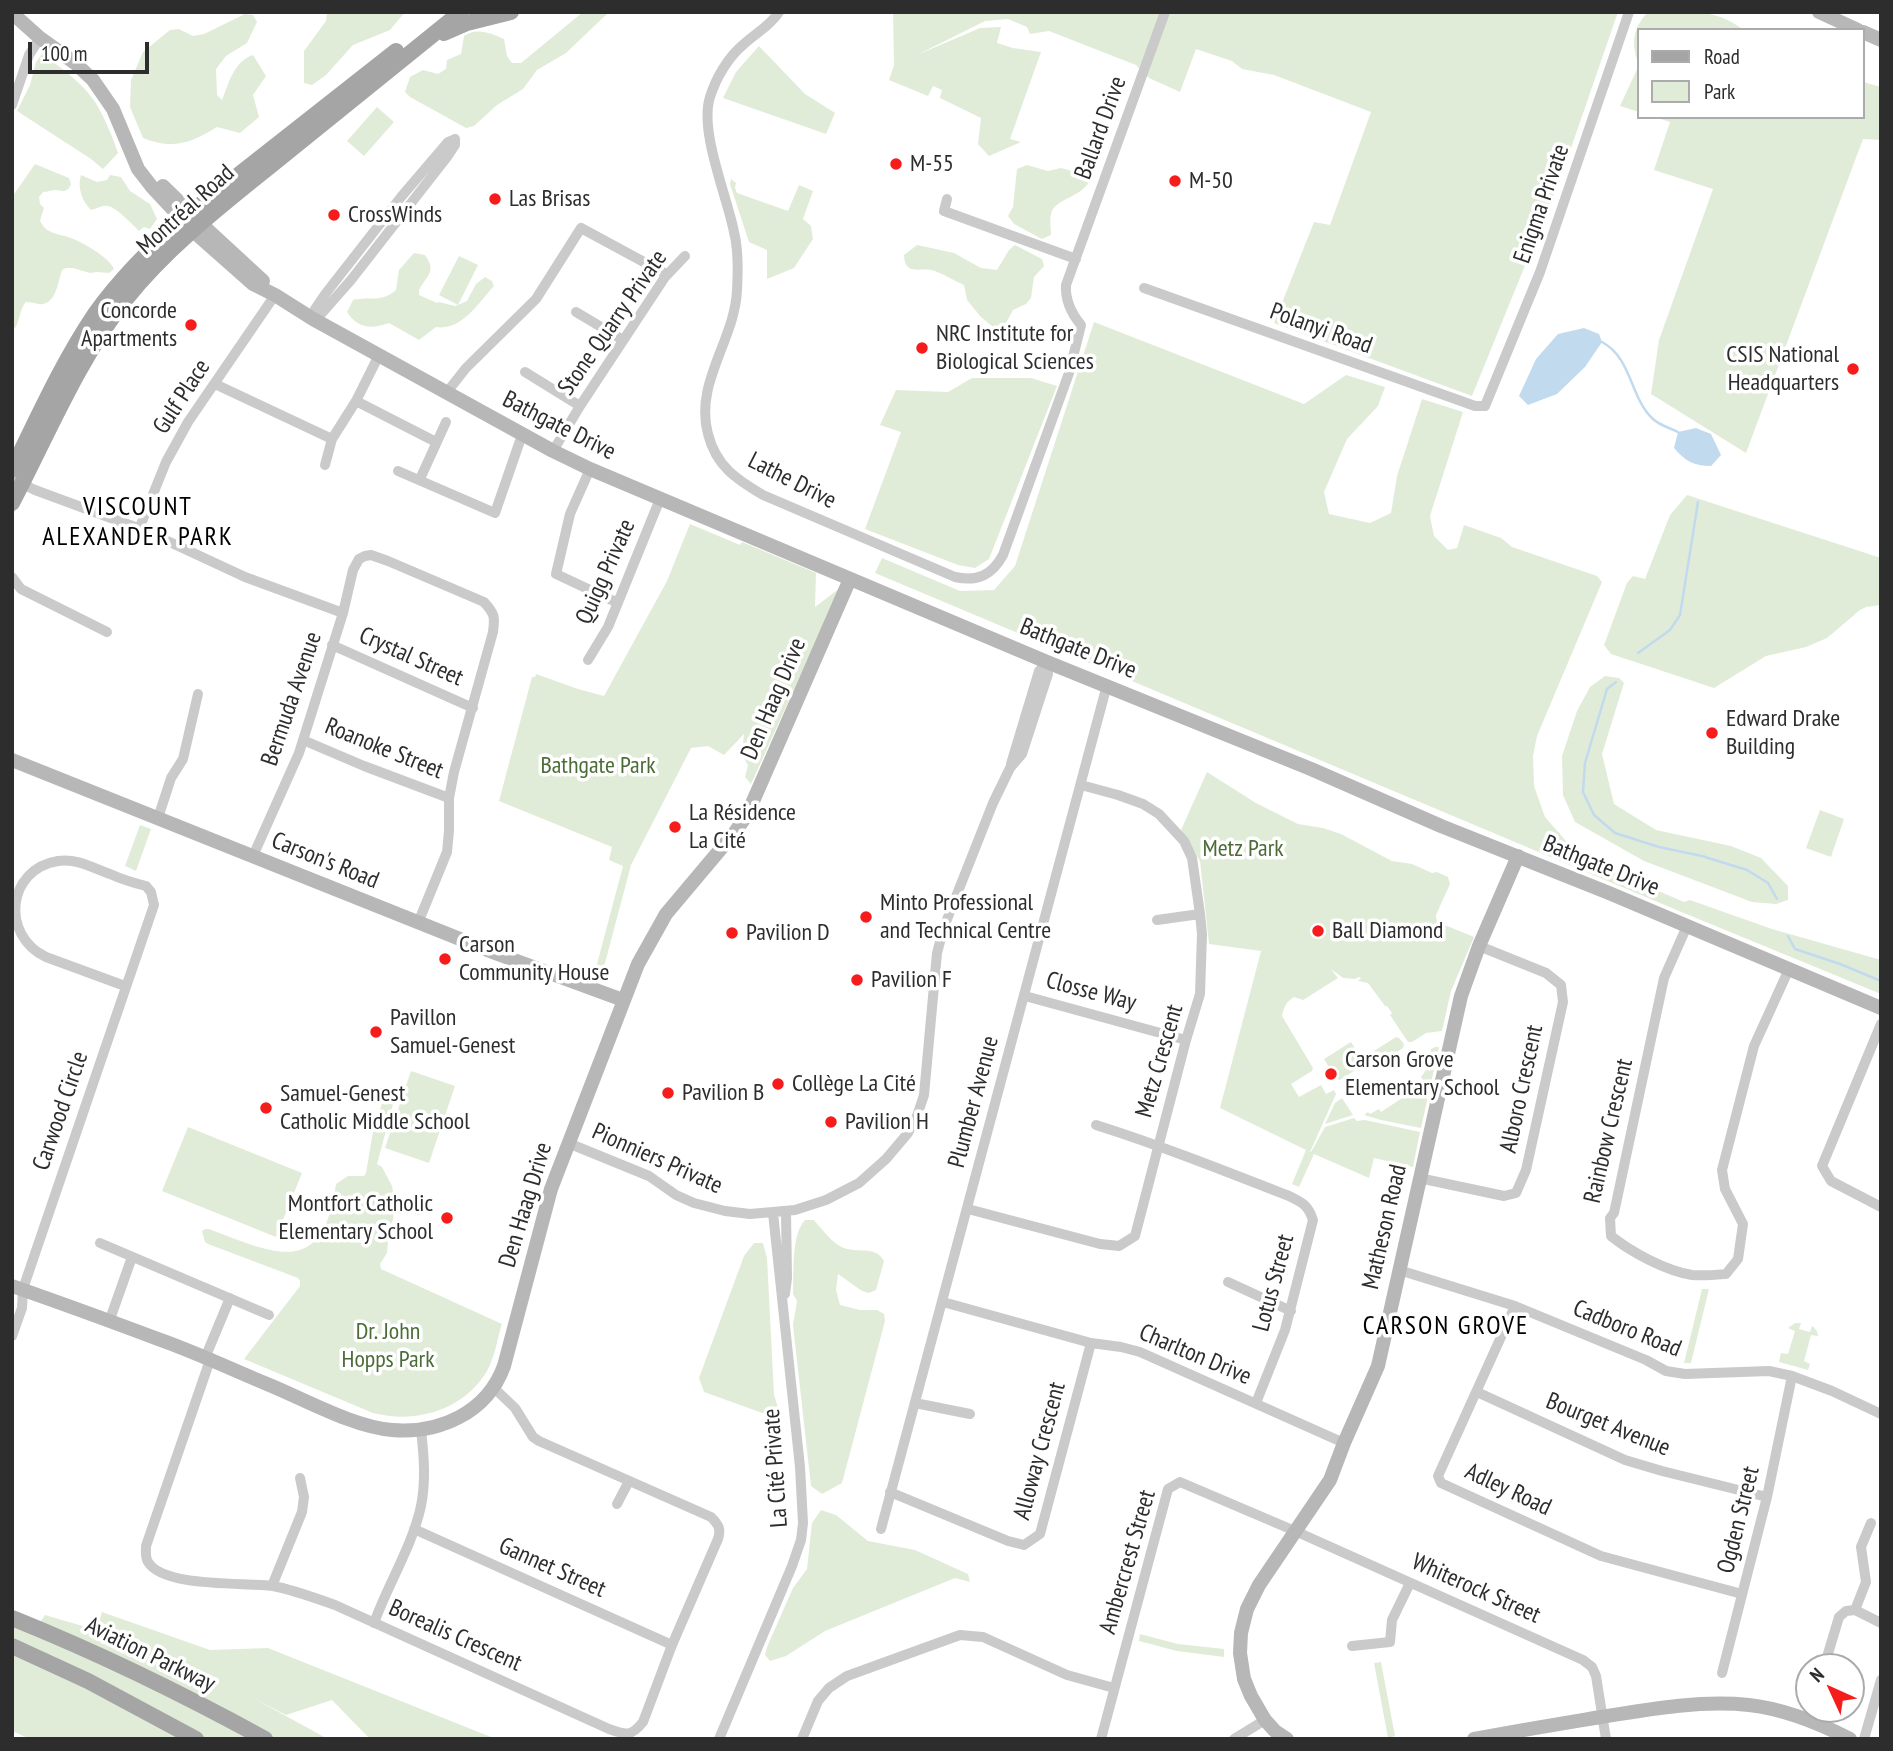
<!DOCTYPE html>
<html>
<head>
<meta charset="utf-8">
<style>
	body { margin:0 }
	#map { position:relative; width:1893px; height:1751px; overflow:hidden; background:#fff; font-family:"PT Sans Narrow",sans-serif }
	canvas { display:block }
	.frame { position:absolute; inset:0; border:14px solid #2d2d2d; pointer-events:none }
	.legend { position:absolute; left:1637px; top:28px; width:228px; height:91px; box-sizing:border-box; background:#fff; border:2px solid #ababab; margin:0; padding:9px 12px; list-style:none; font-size:21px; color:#2d2d2d }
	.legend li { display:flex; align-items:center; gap:14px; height:35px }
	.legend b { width:35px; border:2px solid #ababab }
	.north { position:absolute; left:1795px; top:1653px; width:70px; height:70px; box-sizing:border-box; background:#fff; border:2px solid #ababab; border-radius:50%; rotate:315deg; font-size:19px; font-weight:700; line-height:28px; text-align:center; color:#2d2d2d }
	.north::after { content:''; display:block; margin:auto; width:24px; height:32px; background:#f71c1c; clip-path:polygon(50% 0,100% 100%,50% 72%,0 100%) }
	.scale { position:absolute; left:28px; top:42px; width:121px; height:32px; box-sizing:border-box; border:4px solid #2d2d2d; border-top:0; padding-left:9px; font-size:21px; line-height:24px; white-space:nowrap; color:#2d2d2d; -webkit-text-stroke:5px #fff; paint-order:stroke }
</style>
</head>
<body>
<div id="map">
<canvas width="1893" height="1751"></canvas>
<div class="frame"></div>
<ul class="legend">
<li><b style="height:9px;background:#a5a5a5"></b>Road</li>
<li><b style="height:19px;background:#e1ecd8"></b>Park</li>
</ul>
<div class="north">N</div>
<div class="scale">100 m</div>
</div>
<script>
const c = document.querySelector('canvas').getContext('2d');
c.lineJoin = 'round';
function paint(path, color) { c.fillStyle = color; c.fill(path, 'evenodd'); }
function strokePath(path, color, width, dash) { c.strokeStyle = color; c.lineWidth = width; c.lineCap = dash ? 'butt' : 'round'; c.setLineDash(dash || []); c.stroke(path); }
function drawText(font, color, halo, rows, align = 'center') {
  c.font = font + ' "PT Sans Narrow",sans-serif'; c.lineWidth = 7; c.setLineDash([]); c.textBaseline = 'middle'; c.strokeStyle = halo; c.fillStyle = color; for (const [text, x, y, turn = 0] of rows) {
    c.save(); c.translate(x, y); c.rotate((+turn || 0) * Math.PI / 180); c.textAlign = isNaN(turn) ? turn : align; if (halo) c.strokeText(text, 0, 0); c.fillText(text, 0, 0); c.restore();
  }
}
paint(new Path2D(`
	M327,12H405L390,30L353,45L326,75L312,85L304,83V51L326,21Z
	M583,12H609L566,53L537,70L523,89L497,105L474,126L466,128L410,97L405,92L410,77L423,70L438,74L446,69L447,60L461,54L464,36C477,27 491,33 504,39L507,56L512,63H521Z
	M893,12H1618L1561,177L1472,396L1274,323L1314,222L1330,225L1371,112L1274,75L1242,69L1232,61L1196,49L1180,92L1149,78L1136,65L1049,31L1030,34L1027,27L1008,19L985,21L917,55L980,28L1001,27L997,43L1013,48L1041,52L1010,139L1021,142L989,156L978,144L981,118L940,98L942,90L933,86L928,96L889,80L894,65Z
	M1648,12C1681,12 1716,7 1743,30H1639V112L1620,106L1639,65C1631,44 1632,29 1648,12Z
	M245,14L253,15L257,22L247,43L226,56L216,69L217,95L222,100C229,83 234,61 253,55L266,76L253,95L259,117L240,133L217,127C191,143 173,150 143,138L130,107L131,80L143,52L170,30L179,29L193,36L204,34Z
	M759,46L805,94L835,113L826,134L723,98L736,72Z
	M42,54C61,68 82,82 95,102C105,118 112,136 118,153L103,169L91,159L17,111L30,85L36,62Z
	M1863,82L1881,87V140L1863,139L1746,453L1651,394L1659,340L1713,189L1654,170L1670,122L1655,117H1863Z
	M377,107L394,122L364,156L347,141Z
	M35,164L69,178L71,185C66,193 64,191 56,190C52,190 47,192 43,192L39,197L40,204L44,208L40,221C47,234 56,233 68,237C81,241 109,257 114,269L109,273L97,272L90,273L73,268H66L62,270C58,281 57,301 43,304C38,305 32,302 26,302C18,311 21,324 12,331V197Z
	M1027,165L1048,171L1061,168L1072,171L1089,182C1080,197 1057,199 1052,211C1049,217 1051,228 1051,235L1042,239L1014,224L1008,216L1013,207L1017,169Z
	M81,175L97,182L107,180L110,175L121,177L130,191L150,204L157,219L150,229L144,227L139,231C133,225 116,207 108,206C102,205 97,209 91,210C82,201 77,187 81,175Z
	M731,179L736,183L735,188L737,193L788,211L799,185L813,191L803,219L811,226L813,239L794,268L767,279V250L749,242L730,184Z
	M917,245L954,253L981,268L997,270L1009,250L1015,245L1042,259L1044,266L1034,277L1031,298L1026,304L1013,310L1006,323L1000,327H993L981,317L967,300L964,285C954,281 941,272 931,270C917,268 905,275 904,255Z
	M414,253L425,255C437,272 427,275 419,290V295L437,303L439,302L455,306L458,305L439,295L459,256L478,265L458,305L467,301L476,284L485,277L492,281L494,286C478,303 462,331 436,327L419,340L389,323C371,329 358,329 347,312L353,300C371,296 381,303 396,290L399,270Z
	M1094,322L1304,404L1346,375L1385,387L1378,406L1347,439L1324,492L1329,514L1370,523L1391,513L1397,476L1422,399L1463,412L1430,516L1434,536L1448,550L1457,548L1464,525L1501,538L1512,547L1597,576L1602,582L1537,736L1533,756L1534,786L1545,817L1580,857L1684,902L1690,900L1772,929L1881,960V994L1679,911L875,573L882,558L960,591L994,590L1015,566Z
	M972,378H1031L1057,386L989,559L975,568L958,565L865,529L901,432L880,425L896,390L948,392Z
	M1687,495L1881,558V605L1866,607L1860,610L1827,638L1806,647L1766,656L1714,688L1611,654L1604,645L1627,583L1633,576L1645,579L1670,515Z
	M690,524L740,545L742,542L816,573L815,607L840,588L751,784L745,777L748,765L742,755L744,734L724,755L708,746L691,748L631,865L600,982L593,979L623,866L609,860L612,847L499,801L532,677H535L536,674L578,689L604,696L667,581Z
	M1605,676L1619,678L1624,683L1602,754L1614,804L1656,830L1731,846L1761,858L1788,886V900L1776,904L1752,902L1644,861L1575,822L1563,795L1562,756L1577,711L1590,687Z
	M1207,772L1256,803L1298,824L1323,828L1341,834L1392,861L1412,864L1432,873L1437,872L1448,877L1450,884L1436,915V919L1440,923L1474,937L1451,991L1442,1031L1426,1033L1412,1042H1408L1390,1015L1392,1013L1387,1006H1385L1368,983L1358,981L1361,978L1359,977L1355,979L1343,978L1331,969L1338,978L1303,1000L1294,997C1286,1002 1284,1007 1282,1016L1313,1068L1312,1071L1291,1084L1299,1097L1321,1085L1326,1094L1334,1090L1336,1094L1310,1152H1311L1325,1127L1354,1118L1357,1121L1365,1120L1420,1132L1413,1167L1374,1158L1369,1178L1314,1154L1299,1187L1292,1184L1306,1150L1220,1108L1261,951L1209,944L1200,861L1181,830Z
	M1820,810L1844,819L1831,857L1806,848Z
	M140,825L151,829L136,871L125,866Z
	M1396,1037L1399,1038L1404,1044L1403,1048L1383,1060L1380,1059L1374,1051Z
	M1351,1042L1363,1062V1065L1340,1080L1336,1079L1324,1059Z
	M1435,1047H1439L1421,1128L1381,1120L1364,1115L1368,1112L1370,1114L1379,1109L1381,1112L1425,1083L1421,1077L1426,1070L1431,1049Z
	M411,1071L455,1086L429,1163L385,1148Z
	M391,1096L395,1097L377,1164L382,1167L392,1186L394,1197L393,1219L386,1238L388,1243L387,1253L380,1264L381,1269L502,1324C497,1339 495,1357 487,1371C464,1410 416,1424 373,1413L244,1359L300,1286V1281L298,1278L208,1244L205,1242L202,1231L205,1229H209C275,1254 323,1279 336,1184L348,1176H364L366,1173L372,1137L382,1103Z
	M1342,1098L1353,1115L1325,1124L1335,1103Z
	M188,1127L302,1173L276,1237L162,1191Z
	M409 1205a10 10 0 1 1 20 0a10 10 0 1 1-20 0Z
	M805,1220H814C821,1228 829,1239 838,1245C853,1256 874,1243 884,1261L876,1290L869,1293L862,1291L838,1274L836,1290L840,1305L860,1310H877L884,1314L885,1321L842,1483L822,1494L811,1486L793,1325L797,1301L793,1294C794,1273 791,1235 805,1220Z
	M754,1243H763L767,1258L774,1395L779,1411L772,1415L765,1414L704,1392L699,1378L744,1256Z
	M1702,1289H1709L1691,1363H1684Z
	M1795,1323H1801L1799,1329L1810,1332L1812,1326C1815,1328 1818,1332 1818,1336L1811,1335L1804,1361L1810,1364L1808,1370L1779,1362L1781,1353L1788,1354L1795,1331L1788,1328Z
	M821,1510L836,1515L868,1541L915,1550L968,1574L970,1582L955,1578L825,1631L786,1656L770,1661L765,1655L767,1647L793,1588L807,1569L812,1523Z
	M102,1612L210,1650L268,1648L496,1739H370L332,1700L286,1715L253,1698L328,1739H30L12,1731V1625L33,1633L45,1615L96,1630Z
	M1140,1634L1178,1644L1224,1649V1657L1177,1651L1139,1641Z
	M1381,1662L1395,1736L1388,1738L1374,1663Z`), '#e1ecd8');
paint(new Path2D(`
	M1584,328L1599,334L1602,342L1585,367L1557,394L1528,405L1519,396L1536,359L1558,334Z
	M1696,428L1711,434L1721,455L1711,466C1694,466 1685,461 1674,448L1678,432Z`), '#c2daee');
strokePath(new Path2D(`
	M1602,342C1632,358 1630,398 1653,419C1659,425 1670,428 1678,432
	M1638,653L1670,630L1680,615L1698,502
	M1616,682L1607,689L1585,763L1583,792L1594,815L1615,833L1659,847L1702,856L1747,870L1768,883L1777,899
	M1788,936L1795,949L1840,964L1881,981`), '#c2daee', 2.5);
strokePath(new Path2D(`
	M779,12C770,26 756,33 744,44C728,57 716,78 710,97C699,131 727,196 734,232C738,248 738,273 737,290C735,340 694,383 708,434C716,466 736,479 763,495L955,577C978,582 992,575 1003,555L1069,373L1081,325C1071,313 1065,301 1066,285L1165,12
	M12,105L29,55L40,38
	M947,199L944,211L1076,259
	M1144,288L1475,406H1485L1540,272L1629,12
	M576,312L623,340
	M313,319L315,309L326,293L401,197L448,142L455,139
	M313,319L322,313L351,280L447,157L455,145V139
	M525,372L580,406
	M215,384L332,439
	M447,392L466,368L536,299L581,228L666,274
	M356,401L436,442
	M553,451L580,406L665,277L685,256
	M325,465L332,439L356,401L379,355
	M590,469L570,514L556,574L618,603
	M398,471L495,513L522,435
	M12,479L35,490L146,531L245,577L343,613
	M420,479L446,422
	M139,529L166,462L188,422L275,295
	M12,577L21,589L107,632
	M332,645L473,708
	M588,660L608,627L660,499
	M303,740L364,766L449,798
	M1011,764L1039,671L1047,662
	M158,818L171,778L183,759L198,694
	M253,856L299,753L343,613L353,570L359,559L365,556L371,555L388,561L484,602C495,614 495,617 493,632L454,772L449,798V831L447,852L418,923
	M1157,920L1200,914
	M1687,926L1664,978L1614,1213L1610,1218L1611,1236C1631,1252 1666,1271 1692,1275C1703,1276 1714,1275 1726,1274L1738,1259L1743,1224L1725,1189L1722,1170L1754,1046L1789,969
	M1025,996L1186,1040
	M1881,1024L1822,1166L1831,1181L1881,1207
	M1096,1125C1162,1146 1225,1171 1289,1196C1303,1203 1308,1205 1313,1220L1285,1330L1256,1403
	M568,1143L649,1176L676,1195L694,1203L725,1211L750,1214L795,1210L826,1200L859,1183L886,1159L908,1133L917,1116L924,1095L937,953L944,927L993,803L1010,768L1022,754L1048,674L1047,662
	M1419,1178L1504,1196L1516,1193L1526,1170L1563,1002L1561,985L1546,973L1479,946
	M968,1209L1100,1244L1119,1246L1135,1236L1186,1040L1200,994L1202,934L1200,914L1192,858L1184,841L1172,828L1159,814L1143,804L1118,795L1081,785
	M100,1243L269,1315
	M1399,1270L1515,1306L1646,1360L1666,1371L1685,1374L1769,1371L1792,1376L1832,1391L1881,1414
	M1228,1282L1291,1311
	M785,1294L787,1278L786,1212
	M943,1302L1091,1343L1121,1347L1140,1352L1344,1443
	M1515,1306L1438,1476L1441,1483L1601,1556L1742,1594
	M109,1322L132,1257
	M12,1336L22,1308L23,1290L26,1280L154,905L151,892L146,886C134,883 121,879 110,874C93,868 77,858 58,861C7,869 0,935 46,957L125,986
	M205,1358L230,1298
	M210,1360L146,1546C146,1551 145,1557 148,1562C164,1588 244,1582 273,1586C294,1590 315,1598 335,1605L609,1729C626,1735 631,1737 643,1722L672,1645L718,1539C721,1529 719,1525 711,1517L539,1441L533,1437L515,1408L494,1388
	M1477,1392L1625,1460L1662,1471L1767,1497
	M915,1403L970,1414
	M890,1492L1008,1541L1024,1545L1040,1534L1091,1343
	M617,1504L629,1481
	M414,1529L672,1645
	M881,1529L1107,685
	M272,1586L302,1512L304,1497L300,1478
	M1855,1610L1866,1582L1861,1547L1871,1523
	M374,1623C388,1584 412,1547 421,1506C426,1481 424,1456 421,1430
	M1352,1646L1390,1642L1392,1620L1410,1583
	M1824,1667L1839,1617L1846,1611L1855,1610L1881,1623
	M1722,1673L1767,1497L1792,1376
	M1808,1720L1811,1709
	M719,1739L792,1566L801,1540L803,1523L800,1467L773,1213
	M802,1739L818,1701L829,1688L847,1676L960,1635L983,1637L1067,1675L1114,1688
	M1101,1739L1168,1489L1180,1482L1295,1531L1583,1660L1592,1667L1596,1676L1606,1739
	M1234,1739L1265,1720
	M1864,1739L1881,1680`), '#cacaca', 10);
strokePath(new Path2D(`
	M1819,12L1858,30
	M12,13L40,38L75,63L93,80L113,109L138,169L152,187L193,231L253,284L275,295L313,319L553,451L590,469L1047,662L1311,769L1441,826L1609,893L1881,1008
	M1863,32L1881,40
	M163,186L212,234L263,281
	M12,760L495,953L623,1000
	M12,1286C61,1303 110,1321 158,1339C195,1352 231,1369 267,1384C304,1399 353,1427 392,1430C439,1434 487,1413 504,1366L551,1189L638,964L666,914L735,832L747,815L850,579
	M1287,1739L1275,1731L1265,1720L1251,1696L1244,1679L1240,1653L1241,1633L1247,1609L1259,1585L1330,1480L1344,1443L1378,1366L1461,996L1479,946L1518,856
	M1474,1739C1516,1731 1559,1724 1601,1717C1650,1709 1700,1700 1749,1705C1785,1709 1819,1723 1850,1739`), '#b7b7b7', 14);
strokePath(new Path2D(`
	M444,33L467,23L511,12
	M12,470C38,417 62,363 95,314C121,277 156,243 190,213L396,51
	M12,503C47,436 79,358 126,299C169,245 226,202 279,159C340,110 401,61 461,12
	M12,1618C99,1653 183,1694 265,1739
	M12,1646L88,1681L196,1739`), '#a5a5a5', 16);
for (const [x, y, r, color] of [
	[896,164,7,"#f71c1c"],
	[1175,181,7,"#f71c1c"],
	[495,199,7,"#f71c1c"],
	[334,215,7,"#f71c1c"],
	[191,325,7,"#f71c1c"],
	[922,348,7,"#f71c1c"],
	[1853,369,7,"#f71c1c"],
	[1712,733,7,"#f71c1c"],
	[675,827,7,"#f71c1c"],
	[866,917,7,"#f71c1c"],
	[1318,931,7,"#f71c1c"],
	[732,933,7,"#f71c1c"],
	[445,959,7,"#f71c1c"],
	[857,980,7,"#f71c1c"],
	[376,1032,7,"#f71c1c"],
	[1331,1074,7,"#f71c1c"],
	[778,1084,7,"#f71c1c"],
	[668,1093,7,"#f71c1c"],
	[266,1108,7,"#f71c1c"],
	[831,1122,7,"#f71c1c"],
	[447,1218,7,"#f71c1c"]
]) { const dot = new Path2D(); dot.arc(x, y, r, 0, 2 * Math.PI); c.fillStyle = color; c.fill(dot); strokePath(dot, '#fff', 2.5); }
drawText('24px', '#2d2d2d', '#fff', [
	["Ballard Drive",1101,128,-70],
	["Enigma Private",1542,204,-71],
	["Montréal Road",186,210,-42],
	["Stone Quarry Private",613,323,-55],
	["Polanyi Road",1321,329,20],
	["Gulf Place",182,397,-57],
	["Bathgate Drive",559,426,27],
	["Lathe Drive",792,481,27],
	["Quigg Private",606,572,-66],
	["Bathgate Drive",1078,649,22],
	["Crystal Street",411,657,24],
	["Bermuda Avenue",292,699,-71],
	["Den Haag Drive",774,699,-67],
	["Roanoke Street",384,749,22],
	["Carson's Road",325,861,22],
	["Bathgate Drive",1601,866,22],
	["Closse Way",1091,992,15],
	["Metz Crescent",1160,1061,-74],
	["Alboro Crescent",1522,1089,-78],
	["Plumber Avenue",974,1102,-75],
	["Carwood Circle",61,1111,-71],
	["Rainbow Crescent",1609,1131,-77],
	["Pionniers Private",657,1159,24],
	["Den Haag Drive",526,1205,-73],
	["Matheson Road",1385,1227,-77],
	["Lotus Street",1274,1283,-75],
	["Cadboro Road",1627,1329,22],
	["Charlton Drive",1195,1355,23],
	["Bourget Avenue",1608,1425,22],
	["Alloway Crescent",1040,1451,-75],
	["La Cité Private",776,1468,-94],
	["Adley Road",1508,1490,25],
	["Ogden Street",1739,1520,-76],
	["Ambercrest Street",1128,1562,-74],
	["Gannet Street",552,1568,24],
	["Whiterock Street",1476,1589,24],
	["Borealis Crescent",455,1636,24],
	["Aviation Parkway",150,1655,26]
]);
drawText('24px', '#2d2d2d', '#fff', [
	["M-55",910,164],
	["M-50",1189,181],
	["Las Brisas",509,199],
	["CrossWinds",348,215],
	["Concorde",177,311,"right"],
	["Apartments",177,339,"right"],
	["NRC Institute for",936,334],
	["Biological Sciences",936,362],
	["CSIS National",1839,355,"right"],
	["Headquarters",1839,383,"right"],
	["Edward Drake",1726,719],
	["Building",1726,747],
	["La Résidence",689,813],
	["La Cité",689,841],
	["Minto Professional",880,903],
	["and Technical Centre",880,931],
	["Ball Diamond",1332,931],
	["Pavilion D",746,933],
	["Carson",459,945],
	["Community House",459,973],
	["Pavilion F",871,980],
	["Pavillon",390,1018],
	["Samuel-Genest",390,1046],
	["Carson Grove",1345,1060],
	["Elementary School",1345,1088],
	["Collège La Cité",792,1084],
	["Pavilion B",682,1093],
	["Samuel-Genest",280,1094],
	["Catholic Middle School",280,1122],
	["Pavilion H",845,1122],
	["Montfort Catholic",433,1204,"right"],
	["Elementary School",433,1232,"right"]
], 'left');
drawText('24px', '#4b6c36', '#fff', [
	["Bathgate Park",598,766],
	["Metz Park",1243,849],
	["Dr. John",388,1332],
	["Hopps Park",388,1360]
]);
c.letterSpacing = '2px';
drawText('26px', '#000', '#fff', [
	["VISCOUNT",138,508],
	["ALEXANDER PARK",138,538],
	["CARSON GROVE",1446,1327]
]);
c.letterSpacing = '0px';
</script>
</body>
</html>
